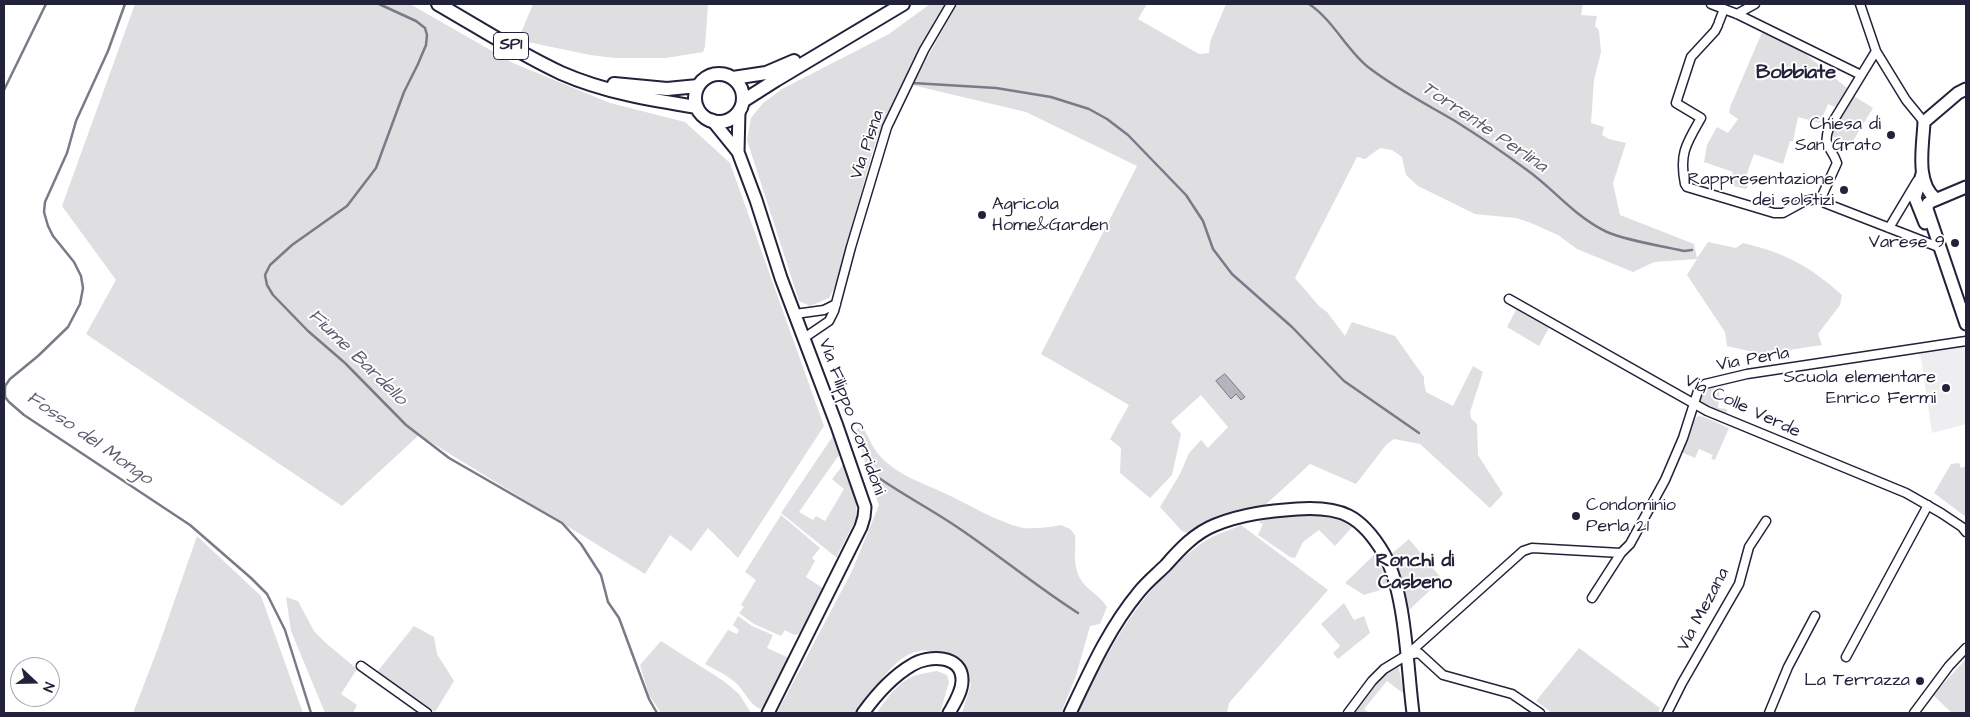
<!DOCTYPE html>
<html>
<head>
<meta charset="utf-8">
<style>
	body { margin:0 }
	#map { position:relative; width:1970px; height:717px; overflow:hidden; background:#fff; font-family:"Architects Daughter",sans-serif }
	canvas { display:block }
	.frame { position:absolute; inset:0; border:5px solid #22223b; pointer-events:none }
	.north { position:absolute; left:10px; top:657px; width:50px; height:50px; box-sizing:border-box; background:#fff; border:1px solid #a7a7b1; border-radius:50%; rotate:111deg; font-size:14px; font-weight:700; line-height:20px; text-align:center; color:#22223b }
	.north::after { content:''; display:block; margin:auto; width:18px; height:22px; background:#22223b; clip-path:polygon(50% 0,100% 100%,50% 72%,0 100%) }
</style>
</head>
<body>
<div id="map">
<canvas width="1970" height="717"></canvas>
<div class="frame"></div>
<div class="north">N</div>
</div>
<script>
const c = document.querySelector('canvas').getContext('2d');
c.lineJoin = 'round';
function paint(path, color) { c.fillStyle = color; c.fill(path, 'evenodd'); }
function strokePath(path, color, width, dash) { c.strokeStyle = color; c.lineWidth = width; c.lineCap = dash ? 'butt' : 'round'; c.setLineDash(dash || []); c.stroke(path); }
function drawText(font, color, halo, rows, align = 'center') {
  c.font = font + ' "Architects Daughter",sans-serif'; c.lineWidth = 4; c.setLineDash([]); c.textBaseline = 'middle'; c.strokeStyle = halo; c.fillStyle = color; for (const [text, x, y, turn = 0] of rows) {
    c.save(); c.translate(x, y); c.rotate((+turn || 0) * Math.PI / 180); c.textAlign = isNaN(turn) ? turn : align; if (halo) c.strokeText(text, 0, 0); c.fillText(text, 0, 0); c.restore();
  }
}
paint(new Path2D(`
	M1966,345V424L1932,433L1920,352Z`), '#eeeef1');
paint(new Path2D(`
	M135,4H410L513,63L610,103L685,122L730,163L824,426L738,558L708,528L691,551L670,535L645,574L419,435L342,506L86,334L116,280L62,206Z
	M533,4H708L705,47L703,52L666,58H615L590,55L518,40Z
	M930,4H945L878,136L872,153L836,285L829,298L810,306L799,301L747,140L751,118L763,103L782,89L889,34Z
	M957,4H1147L1138,19L1199,54L1209,53L1210,42L1226,4H1583L1581,15L1597,16L1595,26L1599,30L1601,52L1594,80L1591,123L1604,127L1602,135L1609,139L1626,143L1613,183L1620,215L1694,244L1697,258L1708,242L1736,248L1743,243C1786,253 1809,266 1842,295L1840,305L1818,334L1822,345L1762,354L1727,346L1725,332L1687,275L1697,259L1654,262L1633,272L1577,249L1558,235L1531,223L1516,218L1475,214L1418,186L1406,175L1402,157L1392,150L1380,148L1365,159L1357,157L1295,278L1319,306L1327,312L1345,336L1352,322L1395,336L1424,377V383L1426,392L1453,406L1473,366L1483,372L1470,412L1471,418L1477,424L1478,455L1503,494L1490,508L1420,444L1394,439L1386,445L1356,484L1310,464L1262,508L1216,518L1189,534L1182,531L1160,507L1180,474L1189,453L1201,440L1208,448L1228,427L1201,395L1171,422L1181,434L1172,475L1150,498L1120,473L1121,448L1110,439L1129,405L1041,354L1137,166L1026,112L912,85Z
	M1763,30L1796,46L1847,88L1835,107L1828,104L1820,123L1798,117L1793,141H1790L1783,164L1754,154L1745,179L1750,181L1746,189L1729,185L1733,172L1704,162L1707,145L1717,127L1728,133L1738,119L1729,113L1730,107Z
	M1854,96L1873,108L1850,146L1831,135Z
	M1517,308L1549,328L1539,346L1507,327Z
	M1720,386L1718,408L1727,409L1726,414L1702,405C1698,399 1701,395 1705,390Z
	M1698,416L1704,417L1729,428L1715,460L1711,459L1713,455L1699,449L1695,458L1681,452L1691,423Z
	M862,426C868,435 872,447 879,455C896,474 920,482 942,492C969,504 994,521 1023,528C1031,529 1054,527 1061,525L1070,529L1075,535C1076,548 1073,562 1078,574C1083,588 1100,595 1107,607L1100,624L1090,626L1076,676L1061,713H962L971,684C963,669 955,660 939,653C901,639 876,687 860,713H777L852,571L879,505L869,479L861,446L852,433Z
	M833,436L839,455L799,512L813,520L816,516L825,521L844,489L832,479L843,465L856,501L857,517L838,554L837,558L781,513Z
	M1959,463L1961,468L1966,466V517L1934,493L1951,464Z
	M781,515L820,548L812,558L815,561L806,577L824,589L799,634L794,635L785,630L781,636L754,624L739,613L744,607L741,605L756,580L745,572Z
	M1307,515L1326,516L1354,525L1335,546L1319,530L1303,542L1295,558L1290,557L1258,535L1263,524L1259,523L1260,521L1280,517Z
	M1241,525L1328,590L1229,703L1227,713H1077C1108,649 1143,585 1202,543C1213,535 1228,531 1241,525Z
	M197,536L261,596L303,713H133L158,648Z
	M1409,539L1442,579L1408,611L1389,556Z
	M1375,554L1390,587L1364,595L1345,583Z
	M286,597L298,601L314,631L327,644L357,669L341,694L357,705L353,713H325L291,631Z
	M1344,603L1354,620L1364,616L1370,633L1338,659L1333,653L1340,646L1321,624Z
	M738,616L752,626L773,635L767,648L789,658L764,706L760,709C749,704 745,691 736,683C727,675 716,670 705,664L728,630L737,634L739,630L733,625Z
	M414,626L434,637L437,654L454,681L435,712L377,672Z
	M661,641L725,682L739,694L751,713H661L649,695L640,665Z
	M1579,648L1660,708L1658,713H1552L1536,701Z
	M1966,659V713H1952L1933,695Z
	M1398,664L1404,694L1387,681L1364,709L1369,713H1350C1363,694 1376,673 1398,664Z
	M937,671L947,675L949,682L940,713H877C882,704 897,685 906,680C915,674 926,673 937,671Z`), '#dfdfe2');
const water = new Path2D(`
	M1225,374L1245,397L1241,400L1236,394L1231,399L1216,381Z`);
paint(water, '#b4b4bc');
strokePath(water, '#7a7a88', 1);
strokePath(new Path2D(`
	M125,4L108,51L76,121L67,153L45,202L44,212L48,226L53,236L74,262L81,276L83,288L80,304L68,327L38,356L10,379L5,386V397L9,402L24,415L190,525L251,578L267,594L285,630L311,713
	M379,4L416,21L425,28L427,35L426,45L418,64L404,92L376,168L347,206L292,245L270,265L265,275L267,285L273,295L308,331L345,363L406,425L449,458L562,523L581,544L601,575L608,602L619,618L649,699L657,713
	M1309,4C1333,20 1346,49 1368,67C1395,88 1426,104 1455,121C1479,136 1504,153 1527,170C1555,190 1575,217 1607,232C1631,242 1659,245 1684,251L1692,250
	M913,83L996,88L1051,97L1089,109L1107,119L1128,135L1186,195L1203,221L1213,249L1232,274L1292,327L1344,381L1419,433
	M4,90L46,4
	M879,478C905,496 934,511 960,529C1000,556 1037,587 1078,613`), '#7a7a88', 2.5);
const street = new Path2D(`
	M1711,4L1737,14L1861,75
	M1737,14L1755,4
	M1719,22L1724,9
	M1718,25L1715,31L1691,57L1676,103L1701,118C1686,144 1679,154 1685,184L1687,187L1774,213H1783L1805,201L1821,198
	M1876,51L1906,100L1924,122
	M1821,198L1837,163C1832,148 1822,146 1829,128L1876,51L1860,4
	M1821,198L1825,203L1941,248
	M1889,228L1917,181
	M1509,299L1707,411L1906,493L1941,513L1962,527L1966,532
	M795,314L824,310L836,304
	M804,338L829,321L834,311L851,247L887,127L924,50L951,4
	M1592,598L1621,553
	M1407,655L1419,653L1443,675L1512,694L1540,713
	M1846,657L1928,505
	M361,666L427,713
	M1348,713L1372,681L1384,669L1407,655L1523,551L1532,548L1621,553L1630,544L1665,480L1683,438L1698,391L1705,384L1747,374L1966,341
	M1667,713L1682,683L1739,584L1749,547L1766,521
	M1769,713L1788,667L1815,616
	M1914,713L1949,666L1966,648`);
const secondary = new Path2D(`
	M712,120L738,152L756,200L781,278L837,426L865,507L864,517L861,527L768,713
	M738,152L739,111
	M1922,174L1915,198L1925,223
	M1966,187L1928,203L1927,209L1966,324
	M1936,199C1915,183 1923,146 1924,122L1958,93L1966,89
	M863,713C876,695 893,676 912,665C928,655 963,654 962,681C962,692 954,704 949,713
	M1070,713C1090,671 1109,628 1139,592C1147,582 1157,574 1166,565C1180,549 1195,533 1215,525C1242,514 1269,511 1297,509C1341,506 1361,515 1384,554C1406,593 1407,668 1413,713`);
const primary = new Path2D(`
	M438,4C478,27 518,53 561,73C604,92 652,100 697,107
	M695 98a24 24 0 1 1 48 0a24 24 0 1 1-48 0Z
	M733,78L766,73L794,61
	M614,84L667,89L698,86
	M743,101L776,80L903,4`);
strokePath(street, '#22223b', 11);
strokePath(secondary, '#22223b', 15);
strokePath(primary, '#22223b', 16);
strokePath(street, '#fff', 8);
strokePath(secondary, '#fff', 11);
strokePath(primary, '#fff', 12);
for (const [x, y, r, color] of [
	[1891,135,5,"#22223b"],
	[1844,190,5,"#22223b"],
	[982,215,5,"#22223b"],
	[1955,243,5,"#22223b"],
	[1946,388,5,"#22223b"],
	[1576,516,5,"#22223b"],
	[1920,681,5,"#22223b"]
]) { const dot = new Path2D(); dot.arc(x, y, r, 0, 2 * Math.PI); c.fillStyle = color; c.fill(dot); strokePath(dot, '#fff', 2); }
for (const [x, y, w] of [
	[511,46,35]
]) { const box = new Path2D(); box.roundRect(x - w / 2, y - 13.5, w, 27, 4); c.fillStyle = '#fff'; c.fill(box); strokePath(box, '#22223b', 1); }
drawText('bold 16px', '#22223b', null, [
	["SP1",511,46]
]);
drawText('18px', '#22223b', '#fff', [
	["Chiesa di",1881,125],
	["San Grato",1881,146],
	["Rappresentazione",1834,180],
	["dei solstizi",1834,201],
	["Agricola",992,205,"left"],
	["Home&Garden",992,226,"left"],
	["Varese 9",1945,243],
	["Scuola elementare",1936,378],
	["Enrico Fermi",1936,399],
	["Condominio",1586,506,"left"],
	["Perla 21",1586,527,"left"],
	["La Terrazza",1910,681]
], 'right');
drawText('18px', '#22223b', '#fff', [
	["Via Pisna",868,145,-71],
	["Via Perla",1753,360,-10],
	["Via Colle Verde",1742,407,25],
	["Via Filippo Corridoni",851,417,70],
	["Via Mezana",1704,610,-62]
]);
drawText('italic 19px', '#5c5c6f', '#fff', [
	["Torrente Perlina",1484,128,34],
	["Fiume Bardello",357,358,44],
	["Fosso del Mongo",89,439,35]
]);
drawText('bold 19px', '#22223b', '#fff', [
	["Ronchi di",1415,562],
	["Casbeno",1415,584]
]);
drawText('bold 20px', '#22223b', '#fff', [
	["Bobbiate",1796,74]
]);
</script>
</body>
</html>
